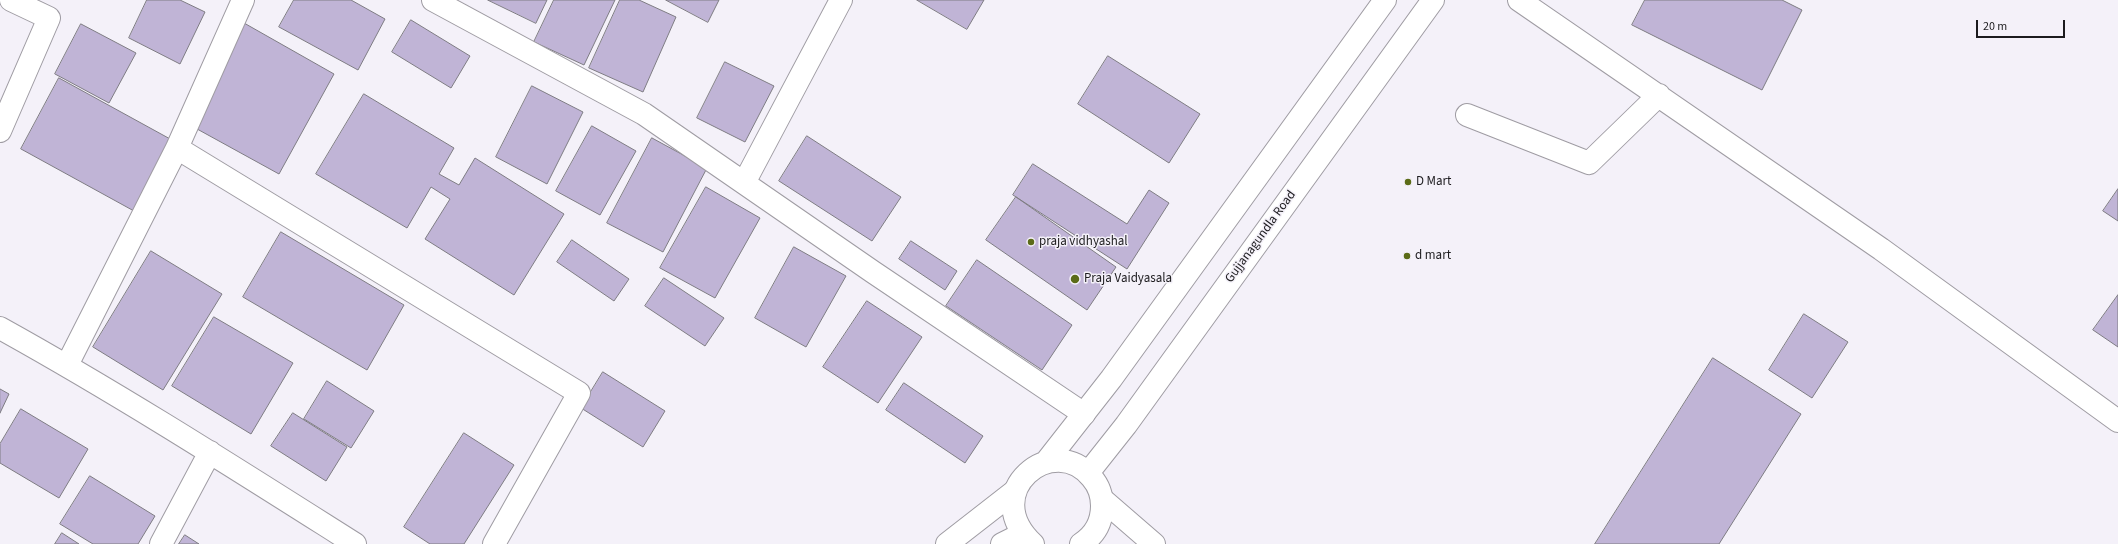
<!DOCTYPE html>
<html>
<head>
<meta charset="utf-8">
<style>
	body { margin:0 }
	#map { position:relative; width:2118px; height:544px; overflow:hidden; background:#f4f1f9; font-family:"Source Sans 3",sans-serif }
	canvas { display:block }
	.scale { position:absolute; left:1976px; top:20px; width:89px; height:18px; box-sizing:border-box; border:2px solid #1c1b1e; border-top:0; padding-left:5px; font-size:12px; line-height:14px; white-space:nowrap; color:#1c1b1e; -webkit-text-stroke:3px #f4f1f9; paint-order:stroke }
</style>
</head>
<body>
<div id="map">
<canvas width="2118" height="544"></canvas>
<div class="scale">20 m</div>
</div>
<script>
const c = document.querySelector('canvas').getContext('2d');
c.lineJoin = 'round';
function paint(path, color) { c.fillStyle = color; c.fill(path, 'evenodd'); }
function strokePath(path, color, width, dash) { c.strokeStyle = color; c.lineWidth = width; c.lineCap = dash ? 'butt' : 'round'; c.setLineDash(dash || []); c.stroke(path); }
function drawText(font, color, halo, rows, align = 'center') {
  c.font = font + ' "Source Sans 3",sans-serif'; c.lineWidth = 3; c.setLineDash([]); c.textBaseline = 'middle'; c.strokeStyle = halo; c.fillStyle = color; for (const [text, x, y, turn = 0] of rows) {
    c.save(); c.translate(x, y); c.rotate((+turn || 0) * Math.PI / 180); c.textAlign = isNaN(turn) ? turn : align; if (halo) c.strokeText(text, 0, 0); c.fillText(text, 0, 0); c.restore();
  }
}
const building = new Path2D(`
	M147,0H180L205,12L180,64L129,38Z
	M294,0H351L385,19L358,70L279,27Z
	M488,0H547L536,23Z
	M554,0H615L584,65L534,42Z
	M620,0H639L676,17L643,92L589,68Z
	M666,0H719L708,22Z
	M917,0H984L967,29Z
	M1645,0H1782L1802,10L1762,90L1632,25Z
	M411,20L470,56L451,88L392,52Z
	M244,23L334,74L279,174L188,124Z
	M81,24L136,53L109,103L55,74Z
	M1108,56L1200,114L1169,163L1078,104Z
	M725,62L774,86L745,142L697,118Z
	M59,78L172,140L134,211L21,149Z
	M532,86L583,112L547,184L496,157Z
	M364,94L454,148L439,174L459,185L475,158L564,214L514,295L425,239L450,199L431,187L407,228L316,174Z
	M592,126L636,151L600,215L556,191Z
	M807,136L901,197L872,241L779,181Z
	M652,138L707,168L663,252L607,223Z
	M1033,164L1127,224L1149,190L1169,203L1127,269L1013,195Z
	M706,187L760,218L715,298L660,268Z
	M2118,189V221L2103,211Z
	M1016,197L1116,267L1087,310L986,240Z
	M281,232L404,305L367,370L243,297Z
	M572,240L629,279L614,301L557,262Z
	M911,241L957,271L945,290L899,259Z
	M794,247L846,276L806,347L755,318Z
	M151,251L222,294L163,390L93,347Z
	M977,260L1072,325L1042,370L946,306Z
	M664,278L724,318L705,346L645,306Z
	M2118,295V347L2093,330Z
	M867,301L922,337L878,403L823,367Z
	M1804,314L1848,342L1812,398L1769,370Z
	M214,317L293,363L251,434L172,386Z
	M1713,358L1801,414L1719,544H1595Z
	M603,372L665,411L643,447L581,408Z
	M327,381L374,411L351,448L304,419Z
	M904,383L983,436L965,463L886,410Z
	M0,389L9,394L0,413Z
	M21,409L88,449L59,498L0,463V444Z
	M293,413L347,447L326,481L271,446Z
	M464,433L514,465L464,544H430L404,527Z
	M90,476L155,516L138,544H93L60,524Z
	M62,533L79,544H55Z
	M185,535L199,544H179Z`);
paint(building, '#c0b4d6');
strokePath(building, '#7e7c83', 1);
const minor = new Path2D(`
	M433,0L644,114L873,272L1084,414
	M1519,0L1881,249L2118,421
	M1467,115L1589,163L1659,95
	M0,131L49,18L11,0
	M177,148L579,393L494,544
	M744,183L841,0
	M0,328C121,395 238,470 355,544
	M67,365L177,148L243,0
	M161,544L210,452`);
const tertiary = new Path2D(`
	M1102,499L1154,544`);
const secondary = new Path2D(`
	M947,544L1015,491
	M1002,544L1022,534`);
const primary = new Path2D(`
	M1046,462L1111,379L1385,0
	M1088,473L1126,425L1433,0
	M1033,544C977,492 1054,430 1092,478C1099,486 1102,495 1102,506C1102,522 1095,535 1081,544`);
strokePath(minor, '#9f9ca3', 24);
strokePath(tertiary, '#9f9ca3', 24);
strokePath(secondary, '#9f9ca3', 24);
strokePath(primary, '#9f9ca3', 24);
strokePath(minor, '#fff', 22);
strokePath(tertiary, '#fff', 22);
strokePath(secondary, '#fff', 22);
strokePath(primary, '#fff', 22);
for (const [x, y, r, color] of [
	[1408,182,4,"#5b6b17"],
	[1031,242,4,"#5b6b17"],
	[1407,256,4,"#5b6b17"],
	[1075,279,5,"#5b6b17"]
]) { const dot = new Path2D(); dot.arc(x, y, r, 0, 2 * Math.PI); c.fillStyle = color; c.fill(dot); strokePath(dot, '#f4f1f9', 1.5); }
drawText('13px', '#1c1b1e', '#f4f1f9', [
	["D Mart",1416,182],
	["praja vidhyashal",1039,242],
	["d mart",1415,256],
	["Praja Vaidyasala",1084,279]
], 'left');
drawText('13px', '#1c1b1e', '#f4f1f9', [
	["Gujjanagundla Road",1261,237,-54]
]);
</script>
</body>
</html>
